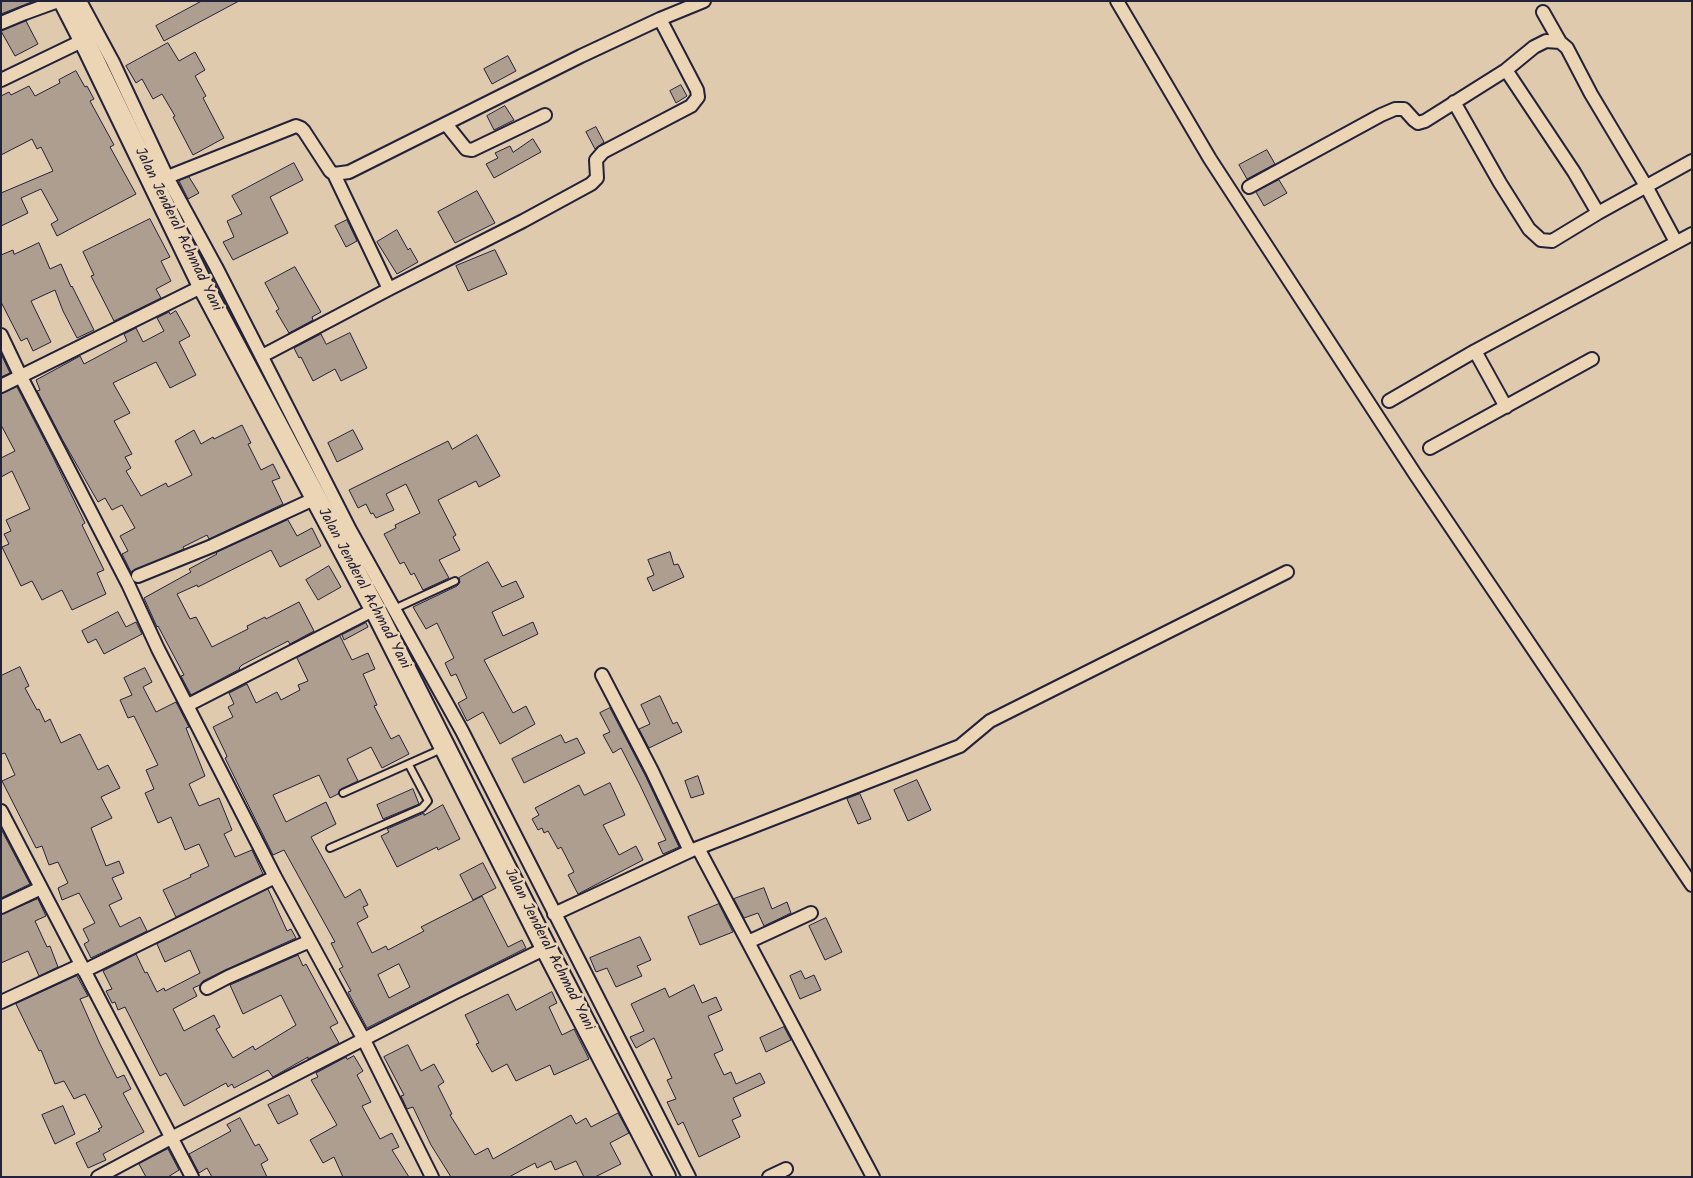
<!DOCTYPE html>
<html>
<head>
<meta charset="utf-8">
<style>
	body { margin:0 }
	#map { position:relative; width:1693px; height:1178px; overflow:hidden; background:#e0caae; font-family:Kalam,sans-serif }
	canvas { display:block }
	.frame { position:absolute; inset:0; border:2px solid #22223b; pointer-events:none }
</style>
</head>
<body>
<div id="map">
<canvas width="1693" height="1178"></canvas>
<div class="frame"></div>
</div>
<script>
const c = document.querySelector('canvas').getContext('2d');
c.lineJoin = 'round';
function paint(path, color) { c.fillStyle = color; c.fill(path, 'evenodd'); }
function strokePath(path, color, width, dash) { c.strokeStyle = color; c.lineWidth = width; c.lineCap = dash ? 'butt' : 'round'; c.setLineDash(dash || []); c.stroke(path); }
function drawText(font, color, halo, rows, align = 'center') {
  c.font = font + ' Kalam,sans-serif'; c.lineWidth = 5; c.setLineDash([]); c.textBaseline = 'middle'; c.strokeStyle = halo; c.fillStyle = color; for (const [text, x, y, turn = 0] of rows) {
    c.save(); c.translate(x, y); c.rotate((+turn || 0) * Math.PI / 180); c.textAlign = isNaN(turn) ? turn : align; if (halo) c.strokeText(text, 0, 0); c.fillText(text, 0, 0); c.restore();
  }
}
const building = new Path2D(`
	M1,1H34L1,14Z
	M202,1H239L164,41L156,26Z
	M26,21L38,44L15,56L1,31Z
	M168,43L179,61L195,52L205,70L195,76L206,96L203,98L224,138L193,155L173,117L175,116L162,94L153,99L142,79L136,83L126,66Z
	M508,56L516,71L492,84L484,69Z
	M76,71L85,87L87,86L94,99L90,101L114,145L110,147L136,194L57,236L51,224L58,220L41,189L21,198L28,213L1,226V193L53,171L41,147L37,149L32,139L1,155V96L9,92L11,95L29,86L35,96L60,83L59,80Z
	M681,85L687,96L676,103L670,91Z
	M505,106L514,120L494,130L487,116Z
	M596,127L604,142L595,149L586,132Z
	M533,139L541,152L494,178L486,164L498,158L495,153L510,146L513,152Z
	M1267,150L1275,164L1247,179L1239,165Z
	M294,163L303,180L270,197L288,233L233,260L223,242L234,237L227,221L242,214L232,196Z
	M189,177L199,193L188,199L179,181Z
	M1279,180L1287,193L1264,206L1256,192Z
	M477,191L495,223L455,243L438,212Z
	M150,219L170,257L161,261L171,281L156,289L161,298L114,321L91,276L94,275L83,252Z
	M347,220L357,241L346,247L335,226Z
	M397,230L408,250L410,248L418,262L397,274L377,242Z
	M39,243L50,269L61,264L71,287L72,286L94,330L77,338L63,311L55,290L31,301L51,342L33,351L27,338L21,341L1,302V255L13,250L14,254Z
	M495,250L507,274L468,291L456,266Z
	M295,267L321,312L312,317L313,320L289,333L276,311L279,309L265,283Z
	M176,311L190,336L179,342L196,375L170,388L156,362L113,383L130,413L114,421L132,454L125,457L131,468L126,471L141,496L166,483L168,487L192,475L175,441L194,430L201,444L213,437L214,439L242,425L251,443L248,444L261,470L273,464L280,478L272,481L283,504L209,539L207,535L183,547L184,549L131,572L122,554L128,551L120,536L135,528L122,505L112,510L105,498L98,502L62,439L37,391L40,390L36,380L80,356L84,364L127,341L124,334L136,328L143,342L164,331L157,318L169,312L170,314Z
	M350,333L367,368L341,381L335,369L313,381L301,357L299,358L294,348L321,334L326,344Z
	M1,354L10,373L1,377Z
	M17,387L52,455L85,523L82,525L104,570L97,573L106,594L72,610L62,590L42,600L32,581L21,586L2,547L9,544L4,534L11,531L6,520L30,509L12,471L1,477V458L15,451L1,425V394Z
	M353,430L363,449L337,462L328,443Z
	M477,435L500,476L479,487L476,481L438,500L456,535L453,537L460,550L439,560L449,578L423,590L414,573L411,575L404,562L400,564L384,534L396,528L395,525L420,513L406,484L386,494L394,510L376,518L373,513L371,514L366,504L358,508L349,490L448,441L452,449Z
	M288,520L297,536L312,528L321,546L280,567L271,550L198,587L197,585L177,594L190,619L196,617L212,647L248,629L247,626L265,617L266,619L299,602L314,631L290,644L288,641L242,665L239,668L240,669L191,695L181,676L184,675L158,626L157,627L144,598L191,572L189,569L217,554L216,553Z
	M670,552L674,565L678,564L684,577L653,591L647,578L654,575L648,560Z
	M488,562L502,587L516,581L524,597L492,612L503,636L533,622L538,634L484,660L513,713L526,706L535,724L500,744L483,712L467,721L458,703L467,698L456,674L451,676L445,663L454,658L437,623L426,629L413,607L457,586L460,582L459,578Z
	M329,566L341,587L318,600L306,580Z
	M118,612L126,627L136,622L142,634L104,654L96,639L88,643L82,631Z
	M366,623L368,627L344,640L342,635Z
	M340,636L352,660L368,653L375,669L363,674L377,705L374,706L391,739L399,735L409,754L382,768L371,747L347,759L358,781L341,789L338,794L330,798L319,775L273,795L286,822L326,802L336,824L311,837L345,898L360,889L368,905L363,907L368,917L357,923L372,953L386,946L388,950L424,931L421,927L482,896L508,947L522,940L526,948L367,1028L348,992L351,991L339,969L343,967L331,943L335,942L284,850L273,855L225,758L227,757L226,754L213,727L233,717L228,707L234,704L229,693L247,684L256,703L277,692L281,700L300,690L298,685L308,681L297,658ZM399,964L410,987L389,998L378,975Z
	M20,667L29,686L25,688L37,710L39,709L45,722L50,719L61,743L80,734L98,770L108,765L120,788L101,797L112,818L91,828L106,866L119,861L124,873L112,878L122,899L109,905L120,927L140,917L147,931L91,958L84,944L89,941L83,929L95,923L79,893L62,900L58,888L68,883L58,862L49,865L42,846L36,848L2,781L15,775L5,753L1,754V676Z
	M145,668L152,682L143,687L156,712L176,702L189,727L186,728L205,776L189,784L199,806L219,798L232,830L224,834L235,857L252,850L263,874L176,917L163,890L191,877L190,875L209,866L199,844L185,850L171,817L158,823L145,793L154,789L146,770L158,765L134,716L128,718L120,700L132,695L124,678Z
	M660,696L673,724L677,722L682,732L649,748L639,729L650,724L641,705Z
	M610,708L645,775L679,847L663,854L658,843L666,840L639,783L621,748L613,753L603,735L610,732L600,713Z
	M561,735L565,743L577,738L585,753L524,783L512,759Z
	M698,776L704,794L691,798L685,781Z
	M917,780L931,810L908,821L894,790Z
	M610,783L625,815L603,825L619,855L636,846L643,860L578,894L568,875L574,872L561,847L558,849L548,831L544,833L542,828L538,830L532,819L539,815L535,808L579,785L584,795Z
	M413,789L419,804L383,819L377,805Z
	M860,794L871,819L858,824L847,799Z
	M443,805L460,839L438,850L437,847L397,867L381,836L389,832L387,829L424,813V815Z
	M1,829L30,884L1,898Z
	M483,863L496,888L473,900L460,875Z
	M764,888L772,909L787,902L791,913L764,926L758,913L744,918L734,899Z
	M268,889L287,931L291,929L296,938L225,970L203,981L200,985L193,988L197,996L173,1009L184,1031L214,1015L220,1027L216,1029L233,1058L253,1046L255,1050L296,1025L281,995L243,1014L230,985L298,955L303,966L306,964L338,1023L330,1027L339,1043L308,1059V1057L273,1077L268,1070L234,1088L232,1084L228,1087L226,1083L184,1106L166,1073L160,1076L125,1007L118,1010L115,1002L112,1003L106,991L112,989L103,971L136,954L145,973L147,972L157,992L164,988L165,991L200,973L190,950L165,962L157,944Z
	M38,899L46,916L35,921L47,947L50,946L58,967L39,976L28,951L1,963V915Z
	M719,904L733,932L700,945L688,917Z
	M826,918L842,952L825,960L809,926Z
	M640,937L651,960L637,966L642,976L616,987L607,968L596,972L590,958Z
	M801,971L805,979L814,975L821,990L800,999L790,976Z
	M77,976L88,996L80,999L100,1044L117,1078L124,1075L131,1089L123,1093L144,1132L103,1154L106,1160L88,1168L76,1143L100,1131L98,1129L102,1127L85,1094L74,1099L64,1081L55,1084L41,1050L39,1051L16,1004Z
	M694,985L702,1003L716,997L722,1010L708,1016L723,1050L714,1054L724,1075L731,1072L736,1084L760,1073L765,1083L733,1098L741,1116L732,1120L740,1137L699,1157L683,1122L678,1125L667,1102L676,1099L667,1080L672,1078L654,1038L636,1048L630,1037L644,1031L631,1004L665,988L669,997Z
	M552,992L557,1003L549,1007L562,1035L574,1029L589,1059L554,1075L550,1065L516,1081L507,1064L492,1072L476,1044L479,1043L465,1015L508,994L516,1010Z
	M784,1027L791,1040L766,1052L760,1038Z
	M408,1045L421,1071L434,1064L444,1082L438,1086L452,1114L450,1115L475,1155L488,1148L493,1159L571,1115L576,1124L586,1118L591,1127L618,1113L629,1133L610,1143L621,1164L595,1177H584L576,1161L555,1170L551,1161L537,1168L535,1163L509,1177H451L431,1145L413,1107L407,1109L401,1096L404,1095L384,1057Z
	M354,1056L363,1071L357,1075L371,1102L362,1106L380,1139L392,1133L399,1147L392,1150L409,1177H343L334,1157L323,1163L310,1140L337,1125L311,1080L318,1077L316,1073L346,1057L347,1059Z
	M289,1095L298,1114L278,1124L268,1105Z
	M63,1106L75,1134L55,1144L42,1115Z
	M240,1118L255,1146L259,1144L268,1160L261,1164L267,1177H212L207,1168L199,1173L189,1154L231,1131L227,1125Z
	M168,1149L179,1170L168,1177H146L139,1164Z`);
paint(building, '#ae9e90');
strokePath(building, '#22223b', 1);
const service = new Path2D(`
	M394,609L455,581
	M343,793L444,748
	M330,848L422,808L428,801L409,765`);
const minor = new Path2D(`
	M80,1L113,62L167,177L216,267L350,530L462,731L689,1177
	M1117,1L1210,159L1415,474L1692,885
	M1543,12L1560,42
	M1,23L25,13L58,1
	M1506,70L1574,172L1598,213
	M1,80L84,40
	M1454,102L1500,183L1529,229L1541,240L1552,241L1598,213L1692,161
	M446,124L466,149L472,150L545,115
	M334,174L389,289
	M160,180L296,126L301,128L304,131L330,171L334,174L349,172L581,56L660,19L704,1
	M1249,187L1381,115L1395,109H1404L1414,120L1418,123L1425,121L1506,70L1534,47L1546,41L1560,42L1567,48L1591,94L1646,186L1676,242
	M1,335L21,377L128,584L158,649L275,877L364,1040L432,1177
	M1475,351L1506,407
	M262,356L389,289L523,221L591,184L597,178L596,160L603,152L691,106L698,97L697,90L660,19
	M1,386L203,286
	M1389,401L1475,351L1692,234
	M1430,448L1592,359
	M138,576L212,546L316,498
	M602,675L652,771L690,851
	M188,705L375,609
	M1,811L192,1177
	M698,848L873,1177
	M1,907L41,888
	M554,914L690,851L960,746L990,721L1287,572
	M748,942L811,913
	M84,971L275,877
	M207,988L228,977L310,941
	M1,1002L81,965
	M98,1177L171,1138L454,993L546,948
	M769,1177L786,1169`);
const primary = new Path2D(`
	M64,1L84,40L203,286L375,609L546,948L665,1177`);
strokePath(service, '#22223b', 10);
strokePath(minor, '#22223b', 16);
strokePath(primary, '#22223b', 24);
strokePath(service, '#ecd5b5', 6);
strokePath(minor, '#ecd5b5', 12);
strokePath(primary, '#ecd5b5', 20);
drawText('15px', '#22223b', '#ecd5b5', [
	["Jalan Jenderal Achmad Yani",177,230,64],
	["Jalan Jenderal Achmad Yani",363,589,62],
	["Jalan Jenderal Achmad Yani",548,950,63]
]);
</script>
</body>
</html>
